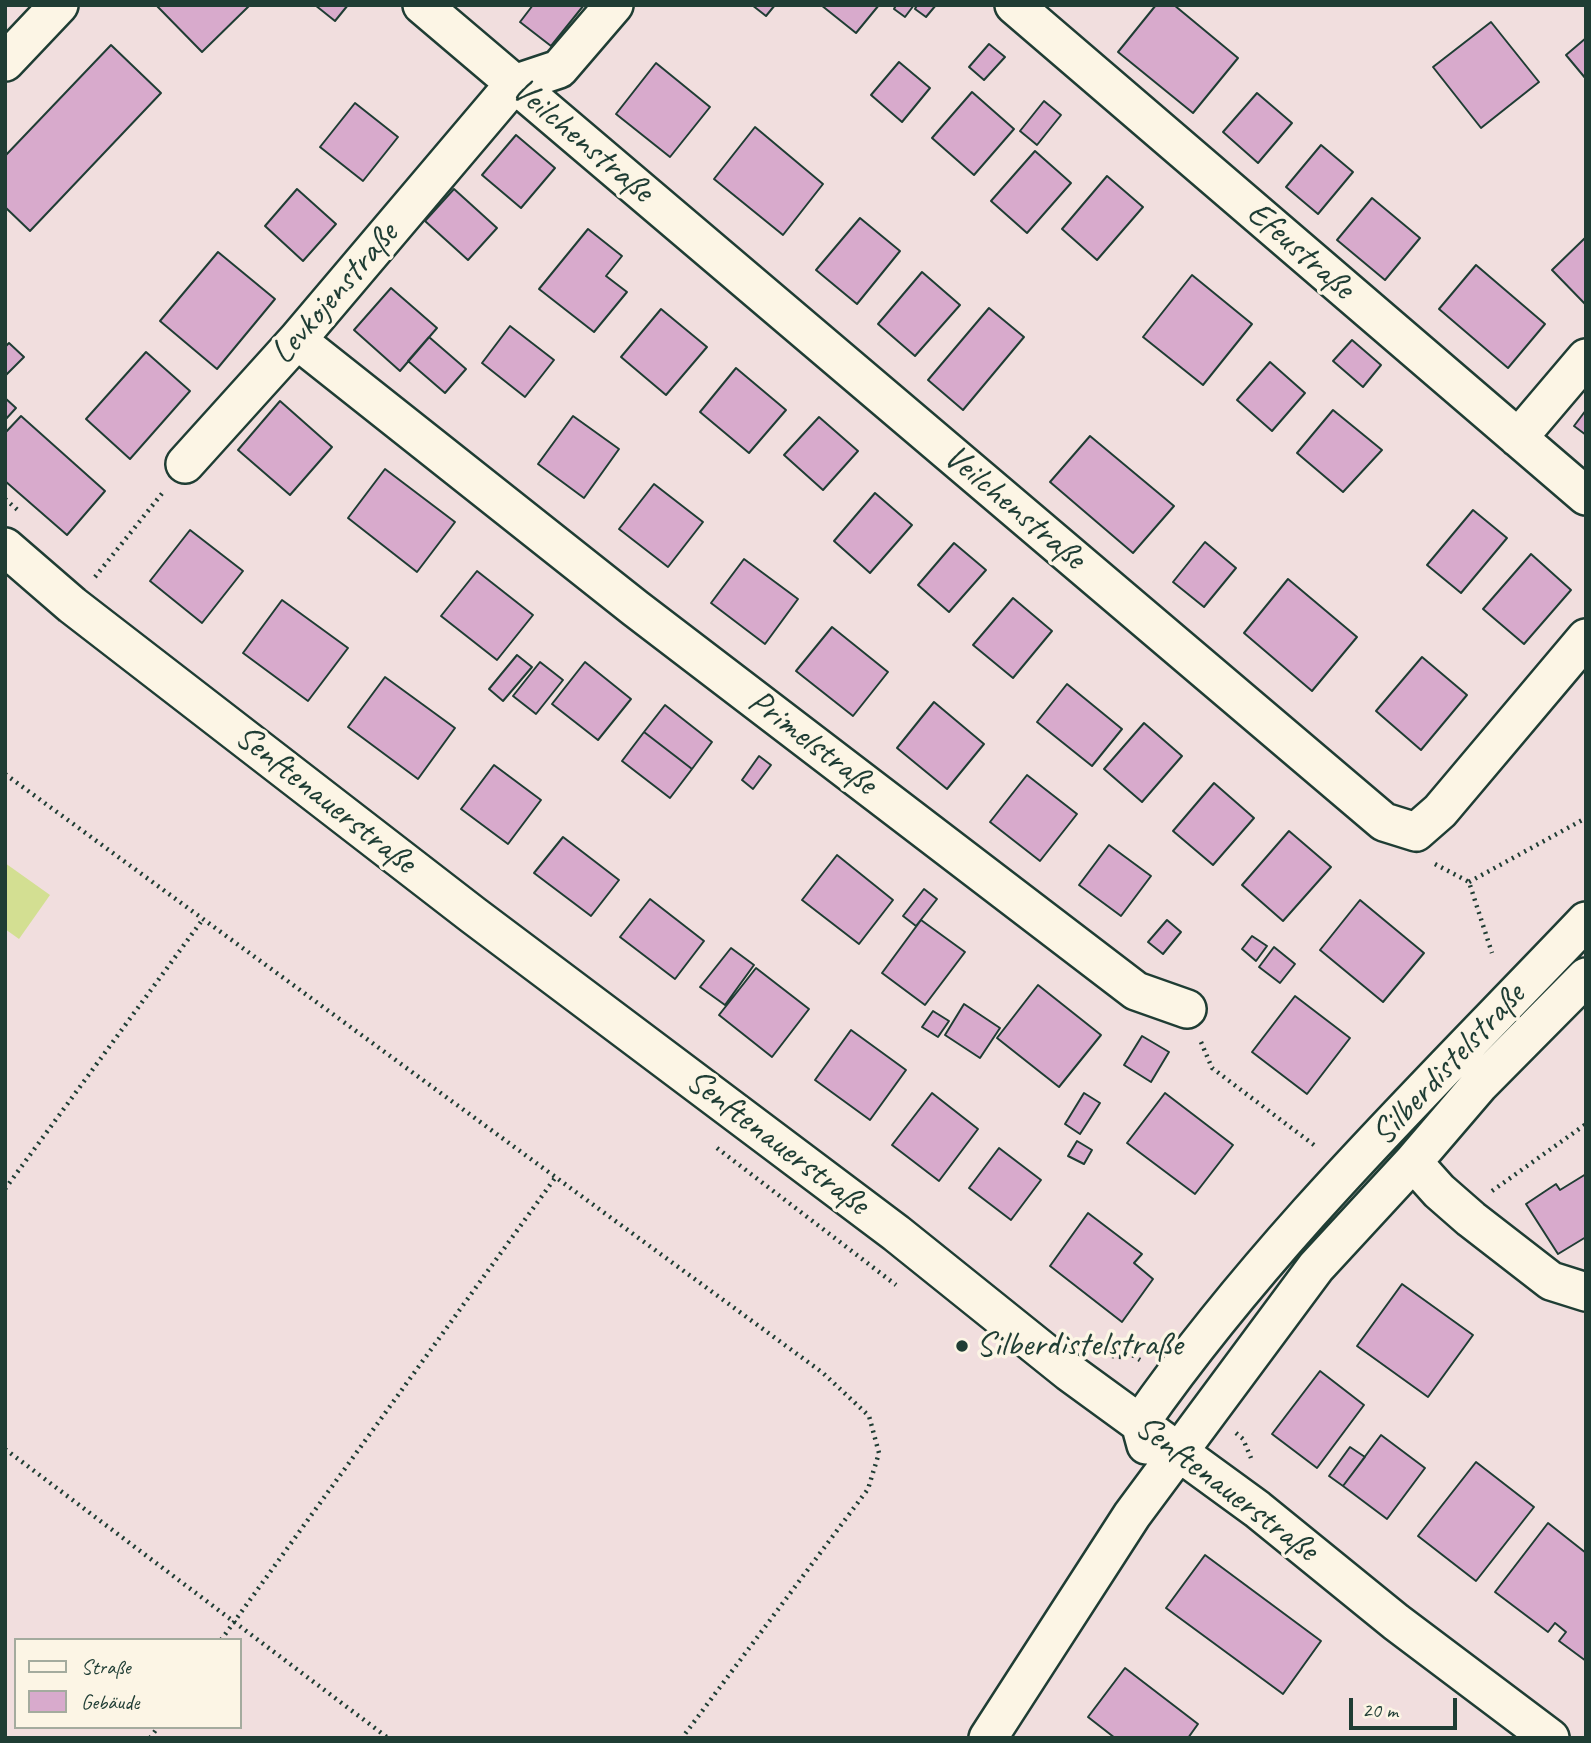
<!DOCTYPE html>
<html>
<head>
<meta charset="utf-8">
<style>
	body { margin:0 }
	#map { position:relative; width:1591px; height:1743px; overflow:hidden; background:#f1dede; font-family:Caveat,sans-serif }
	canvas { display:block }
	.frame { position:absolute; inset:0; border:7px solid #1f3d34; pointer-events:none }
	.legend { position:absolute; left:14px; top:1638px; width:228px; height:91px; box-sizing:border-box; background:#fcf5e5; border:2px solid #a4ab9e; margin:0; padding:9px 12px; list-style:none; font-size:21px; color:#1f3d34 }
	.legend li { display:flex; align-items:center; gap:14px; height:35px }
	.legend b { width:35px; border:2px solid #a4ab9e }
	.scale { position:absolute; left:1349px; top:1698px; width:108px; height:32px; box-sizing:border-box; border:4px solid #1f3d34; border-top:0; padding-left:9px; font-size:21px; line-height:24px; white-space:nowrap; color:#1f3d34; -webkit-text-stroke:5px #fcf5e5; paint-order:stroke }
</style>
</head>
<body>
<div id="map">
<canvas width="1591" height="1743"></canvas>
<div class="frame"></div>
<ul class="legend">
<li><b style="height:9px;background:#fcf5e5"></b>Straße</li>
<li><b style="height:19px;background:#d8aacc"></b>Gebäude</li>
</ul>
<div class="scale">20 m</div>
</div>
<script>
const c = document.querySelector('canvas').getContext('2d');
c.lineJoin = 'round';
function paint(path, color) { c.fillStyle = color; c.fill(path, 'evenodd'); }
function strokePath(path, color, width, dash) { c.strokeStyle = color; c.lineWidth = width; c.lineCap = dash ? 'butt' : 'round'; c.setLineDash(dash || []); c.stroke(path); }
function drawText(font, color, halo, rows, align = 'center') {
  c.font = font + ' Caveat,sans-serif'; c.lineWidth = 7; c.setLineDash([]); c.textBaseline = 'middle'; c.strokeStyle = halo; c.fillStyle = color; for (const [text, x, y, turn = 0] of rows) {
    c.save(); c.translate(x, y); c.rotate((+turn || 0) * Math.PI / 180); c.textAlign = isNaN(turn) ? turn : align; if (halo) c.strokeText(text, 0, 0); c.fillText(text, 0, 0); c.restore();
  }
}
paint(new Path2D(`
	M5,863L50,895L19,939L5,929Z`), '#d3df92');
const building = new Path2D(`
	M156,5H250L202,52Z
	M315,5H348L335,21Z
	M533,5H584L551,46L520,22Z
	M752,5H775L766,16Z
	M821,5H879L856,33Z
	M896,5H914L905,17L894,9Z
	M917,5H936L926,17L915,9Z
	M1156,5H1174L1238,58L1193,113L1118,52Z
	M1491,22L1539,82L1481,128L1433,67Z
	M1586,38V79L1566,55Z
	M989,44L1005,57L984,80L969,67Z
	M111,45L161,93L30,231L5,207V156Z
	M899,62L930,88L902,122L871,95Z
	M656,63L710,107L670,157L616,114Z
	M972,92L1014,129L974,175L932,138Z
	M1257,93L1292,123L1258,163L1223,132Z
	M1044,101L1061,115L1037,145L1020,131Z
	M355,103L398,137L363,181L320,147Z
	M755,127L823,184L783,235L714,179Z
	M516,135L555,168L521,208L482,175Z
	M1321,145L1353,172L1318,214L1286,187Z
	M1035,151L1071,183L1027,233L991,201Z
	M1107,176L1143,207L1097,260L1062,229Z
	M297,189L336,224L303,261L265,226Z
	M454,189L497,228L468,260L425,221Z
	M1372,198L1420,238L1385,280L1337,240Z
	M860,218L900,251L857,304L816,270Z
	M588,229L622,256L606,276L627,292L594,332L539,289Z
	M1586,237V305L1552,270Z
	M218,252L275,299L217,369L160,321Z
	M1476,265L1545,324L1508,368L1439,309Z
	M922,272L960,305L915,356L878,324Z
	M1192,275L1252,324L1203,385L1143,337Z
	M391,288L437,328L400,371L354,330Z
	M989,308L1024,337L963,410L928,380Z
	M661,309L707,347L666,395L621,357Z
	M510,326L554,360L525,397L482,363Z
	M429,337L466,369L445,393L408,361Z
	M1352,340L1381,365L1363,387L1333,361Z
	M9,343L24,357L5,376V347Z
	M146,352L190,391L130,459L86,419Z
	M1270,362L1305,393L1272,431L1237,400Z
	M736,368L786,410L749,453L700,412Z
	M5,398L16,408L5,420Z
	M280,401L332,447L290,495L238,450Z
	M1333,410L1382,450L1343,492L1297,453Z
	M1586,410V435L1574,426Z
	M21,416L105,491L67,535L5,481V433Z
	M573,416L619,449L584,498L538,464Z
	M819,417L858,451L823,490L784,455Z
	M1090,436L1174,506L1133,553L1050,482Z
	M385,469L455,522L417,572L348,518Z
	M654,484L703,522L668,567L619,529Z
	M875,493L912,525L870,573L834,541Z
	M1473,510L1507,538L1461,593L1427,565Z
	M190,530L243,571L202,623L150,581Z
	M1205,542L1236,568L1204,607L1173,582Z
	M954,543L986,570L949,612L918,585Z
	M1531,554L1571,590L1524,644L1483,609Z
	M744,559L798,599L765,644L711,603Z
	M477,571L533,615L497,660L441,616Z
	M1288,579L1357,637L1312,691L1244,633Z
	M1013,598L1052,631L1013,678L973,645Z
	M282,600L348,648L308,701L243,653Z
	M832,627L888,672L853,716L796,671Z
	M517,655L532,667L503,701L489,689Z
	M1422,657L1467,695L1421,750L1376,711Z
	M540,662L563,680L536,714L513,696Z
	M585,662L631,699L598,740L552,704Z
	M385,677L455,728L418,779L348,727Z
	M1067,684L1122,729L1092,766L1037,722Z
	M934,702L984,744L947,789L897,748Z
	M665,705L712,742L692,769L644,732Z
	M1144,723L1182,756L1142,802L1104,769Z
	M644,732L692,769L670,798L622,761Z
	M759,756L771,765L753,789L742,780Z
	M494,765L541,800L508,844L461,809Z
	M1027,775L1077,814L1040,861L990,822Z
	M1214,783L1254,818L1213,865L1173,831Z
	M1289,831L1331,867L1283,921L1242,885Z
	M563,837L619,880L591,916L534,873Z
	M1109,845L1151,876L1121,916L1079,885Z
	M837,855L893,900L859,944L802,900Z
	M924,889L937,899L916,926L903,916Z
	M650,899L704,941L675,979L620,937Z
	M1360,900L1424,953L1383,1002L1320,950Z
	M921,920L965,952L925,1005L882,973Z
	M1167,920L1181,932L1163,954L1148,942Z
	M1252,936L1267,946L1256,961L1242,949Z
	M1274,947L1295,964L1280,983L1259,967Z
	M731,948L754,965L725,1005L700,987Z
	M756,968L809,1009L772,1057L719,1015Z
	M1038,985L1101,1035L1059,1087L997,1038Z
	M1295,996L1350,1038L1307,1094L1252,1052Z
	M964,1004L1000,1028L980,1058L945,1035Z
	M933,1011L949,1021L938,1037L922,1027Z
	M851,1030L906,1070L870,1120L815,1080Z
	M1142,1036L1169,1052L1151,1082L1124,1065Z
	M932,1093L978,1129L939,1181L892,1145Z
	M1084,1093L1100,1103L1080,1134L1065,1124Z
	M1165,1093L1233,1145L1195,1194L1127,1143Z
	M1077,1141L1092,1150L1084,1164L1068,1156Z
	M999,1148L1041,1180L1011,1220L969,1188Z
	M1586,1174V1237L1558,1254L1526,1204L1556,1184L1560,1190Z
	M1088,1213L1142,1254L1134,1263L1153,1279L1122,1322L1050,1266Z
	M1402,1284L1473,1335L1428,1397L1357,1346Z
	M1320,1371L1364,1405L1317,1468L1272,1434Z
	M1381,1435L1425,1468L1387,1519L1343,1486Z
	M1350,1447L1365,1457L1343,1486L1329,1476Z
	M1476,1462L1534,1507L1476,1581L1418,1536Z
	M1548,1523L1586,1553V1661L1559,1641L1566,1632L1555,1623L1548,1632L1495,1592Z
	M1205,1555L1321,1641L1283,1694L1166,1608Z
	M1125,1668L1198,1724L1188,1738H1115L1088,1717Z`);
paint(building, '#d8aacc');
strokePath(building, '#1f3d34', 2);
const minor = new Path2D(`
	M422,5L1384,822L1416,832L1440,811L1586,638
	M1014,5L1586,496
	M5,62L59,5
	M297,340L635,608L1136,991L1187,1009
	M1518,438L1586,358
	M185,464L297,340L514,84L559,69L614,5
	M5,547L72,605L473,915L896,1233L1069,1372L1257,1509L1396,1622L1550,1738
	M1413,1162L1439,1191L1471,1219L1551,1281L1586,1292
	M1146,1445L1140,1423C1268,1240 1432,1083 1586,921
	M988,1738L1132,1515L1316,1267L1413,1162L1479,1085L1586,977`);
strokePath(minor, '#1f3d34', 42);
strokePath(new Path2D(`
	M5,499L20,512
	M95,577L164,491
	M5,774L823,1373L869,1416L879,1453L868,1489L682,1738
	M1435,864L1469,882L1492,953
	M1469,882L1586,818
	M1201,1042L1212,1068L1314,1145
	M717,1148L896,1285
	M5,1189L203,919
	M1492,1191L1586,1124
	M1112,1356L1121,1357L1132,1355L1140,1360
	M1236,1433L1243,1439L1251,1458
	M5,1449L388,1738
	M221,1640L555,1178
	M150,1738L158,1727`), '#1f3d34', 4.5, [2, 5]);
strokePath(minor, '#fcf5e5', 37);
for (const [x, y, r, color] of [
	[962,1346,7,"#1f3d34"]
]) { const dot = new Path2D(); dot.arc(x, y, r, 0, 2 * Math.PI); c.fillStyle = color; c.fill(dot); strokePath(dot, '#fcf5e5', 2.5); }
drawText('35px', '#1f3d34', '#fcf5e5', [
	["Veilchenstraße",582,141,40],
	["Efeustraße",1300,251,41],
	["Levkojenstraße",335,294,-49],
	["Veilchenstraße",1014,508,40],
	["Primelstraße",812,743,37],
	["Senftenauerstraße",325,800,38],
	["Silberdistelstraße",1449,1065,-47],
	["Senftenauerstraße",777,1143,37],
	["Senftenauerstraße",1226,1489,37]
]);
drawText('35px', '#1f3d34', '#fcf5e5', [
	["Silberdistelstraße",976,1346]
], 'left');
</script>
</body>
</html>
